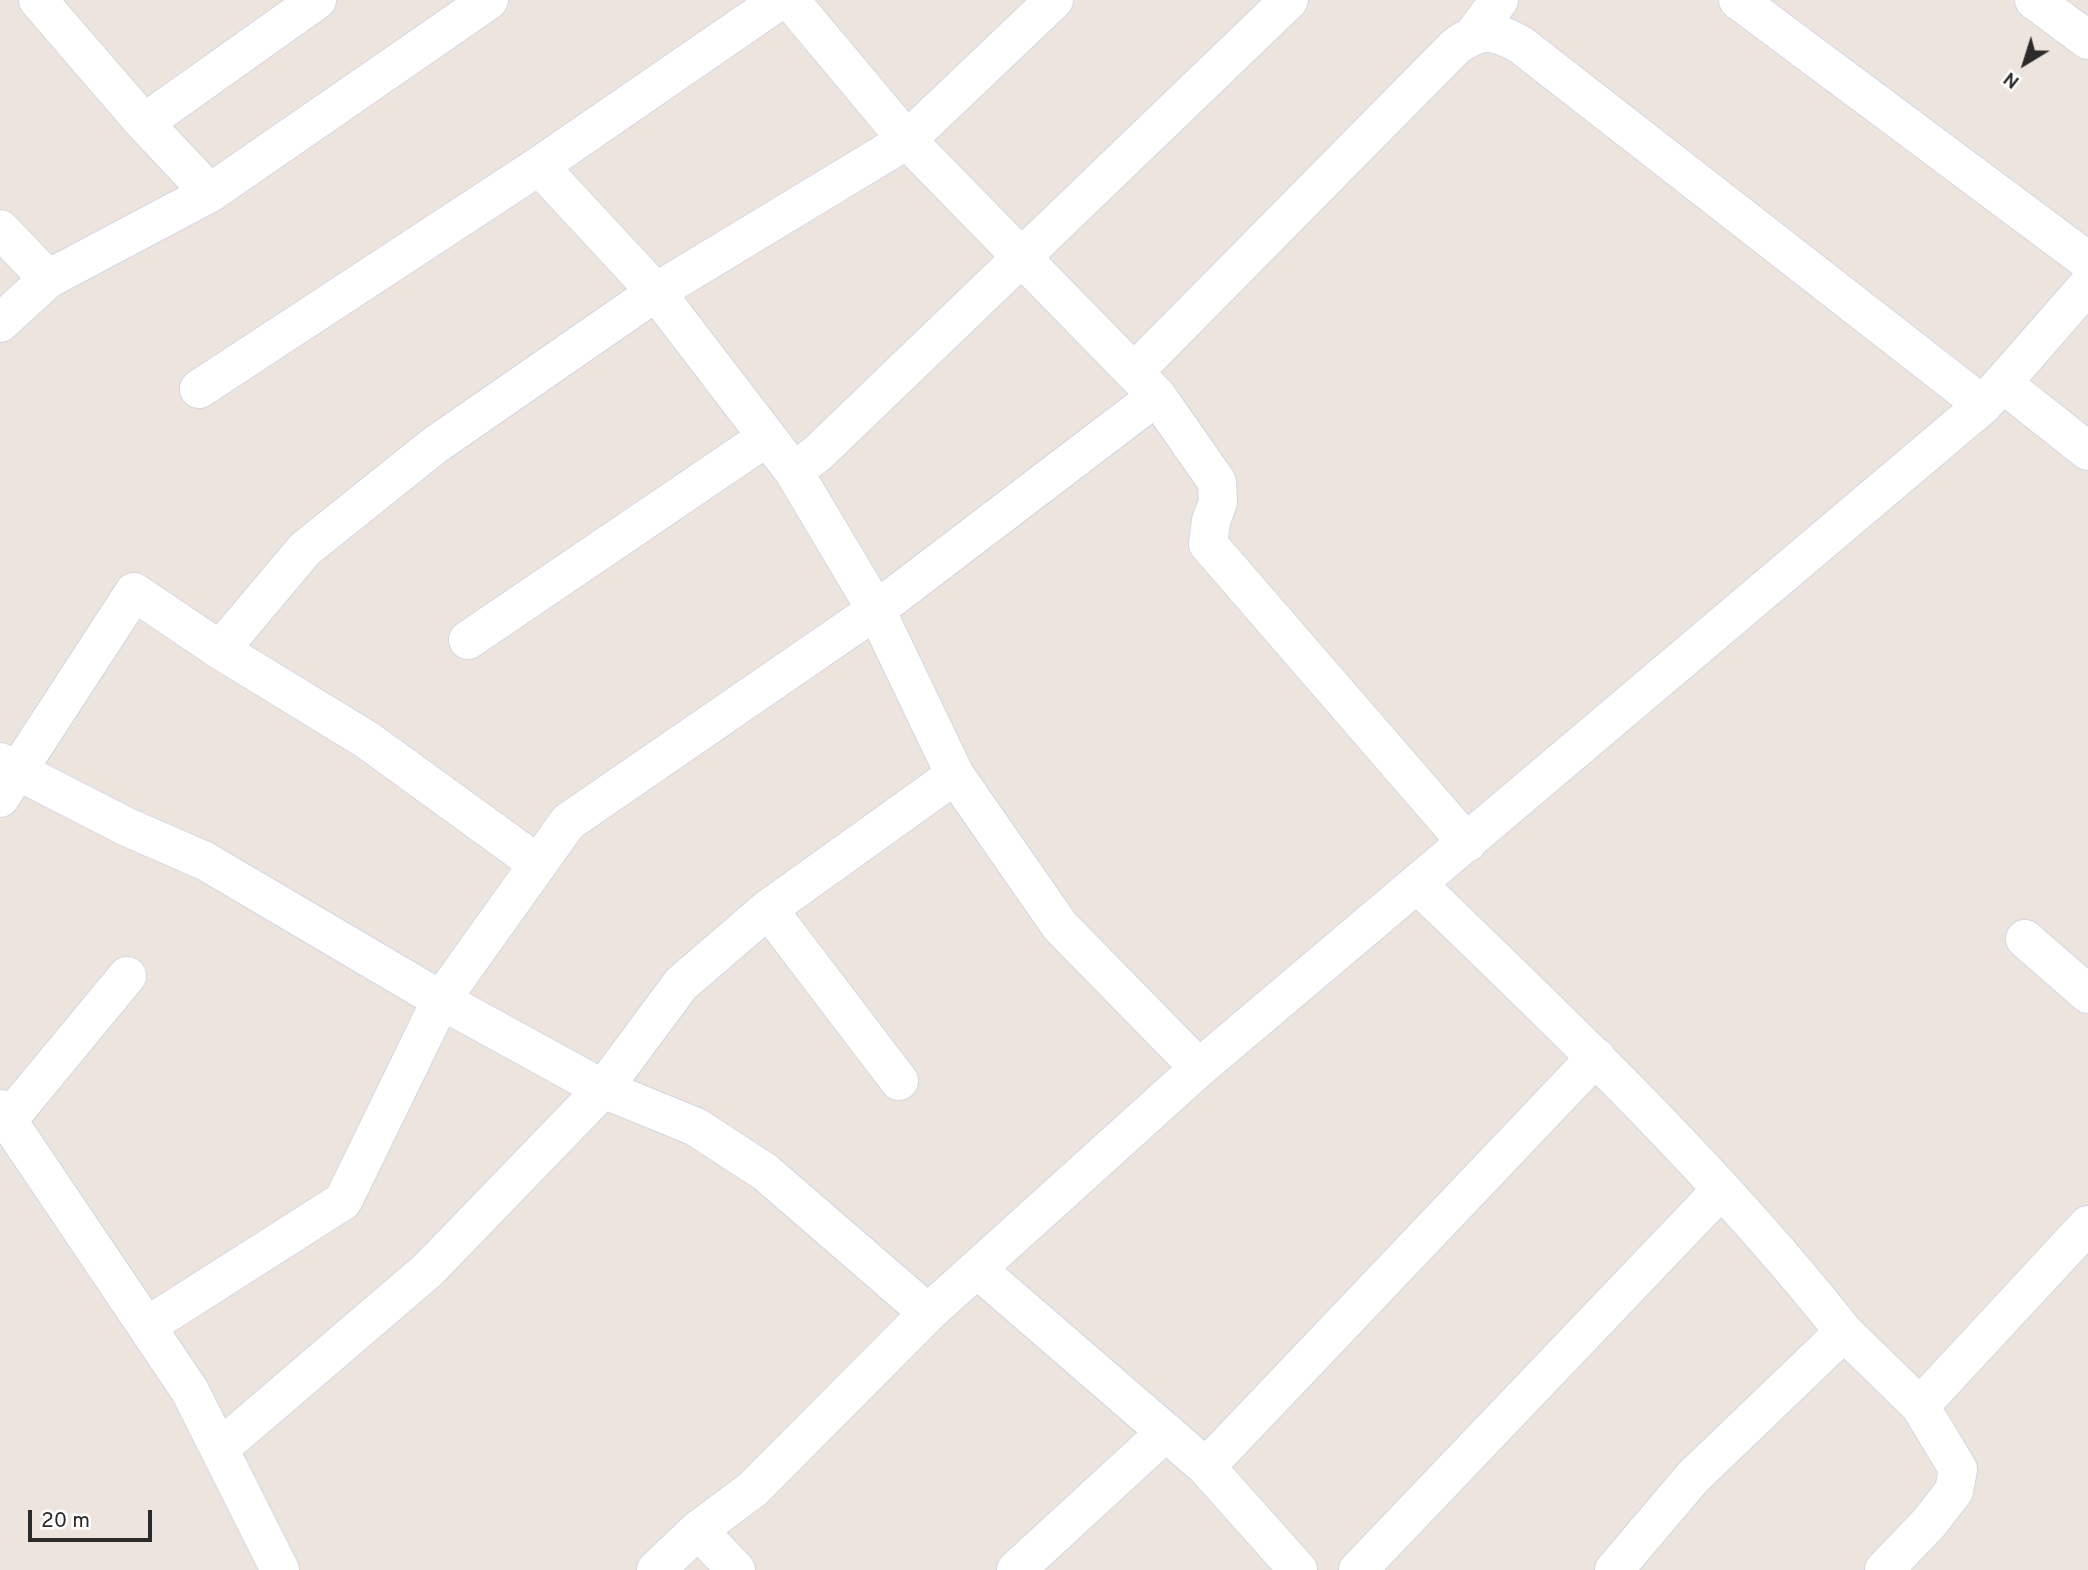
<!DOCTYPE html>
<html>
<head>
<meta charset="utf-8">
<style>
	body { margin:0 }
	#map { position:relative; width:2088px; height:1570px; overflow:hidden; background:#ede5dd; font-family:Overpass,sans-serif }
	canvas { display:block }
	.north { position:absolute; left:1990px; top:28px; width:70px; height:70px; -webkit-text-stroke:5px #fff; paint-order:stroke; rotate:218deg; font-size:19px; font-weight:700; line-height:28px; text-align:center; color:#2b2b2b }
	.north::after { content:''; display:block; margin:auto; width:24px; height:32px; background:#2b2b2b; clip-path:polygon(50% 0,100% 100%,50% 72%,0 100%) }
	.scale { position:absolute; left:28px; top:1510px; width:124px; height:32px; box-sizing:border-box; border:4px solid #2b2b2b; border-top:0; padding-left:9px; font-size:21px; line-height:24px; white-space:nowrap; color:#2b2b2b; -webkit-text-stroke:5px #fff; paint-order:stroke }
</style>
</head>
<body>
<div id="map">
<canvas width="2088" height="1570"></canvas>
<div class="north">N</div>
<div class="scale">20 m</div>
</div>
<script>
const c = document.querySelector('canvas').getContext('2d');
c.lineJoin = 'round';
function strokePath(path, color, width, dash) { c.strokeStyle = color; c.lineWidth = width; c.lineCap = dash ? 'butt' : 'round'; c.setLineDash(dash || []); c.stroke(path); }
const minor = new Path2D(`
	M38,0L144,123L210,193L489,0
	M790,0L907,140L1157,396L1217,482L1218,502L1211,521L1208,544L1467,843
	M1054,0L907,140L656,292L794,472L876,610L955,775L1060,926L1199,1068
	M1738,0L2088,261
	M2034,0L2088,40
	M1475,33L1499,0
	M144,123L317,0
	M0,229L48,279L0,323
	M48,279L210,193
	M1135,371L1456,46C1482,28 1494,30 1521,45L1983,405
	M2002,383L2088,451
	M199,389L539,166L780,0
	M794,472L819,452L1289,0
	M468,640L767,437
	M220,650L305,549L435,445L656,292L539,166
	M0,762L127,827L205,861L441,1000L568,822L876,610L1157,396
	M0,798L134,592L220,650L367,740L538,864
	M1417,884C1565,1027 1716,1170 1844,1332L1693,1477L1614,1570
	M768,909L899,1081
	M2025,939L2088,994
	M0,1109L190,1391L280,1570
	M8,1120L127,976
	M977,1269L1206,1467L1298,1570
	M928,1313L765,1172L696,1127L603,1089L681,984L768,909L955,775
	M147,1326L343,1201L441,1000L603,1089L428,1270L219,1449
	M1844,1332L1920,1406L2088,1225
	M1206,1467L1596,1057
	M698,1530L736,1570
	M656,1570L698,1530L753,1489L928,1313L1199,1068L1983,405L2088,285
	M1016,1570L1166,1432
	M1358,1570L1720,1191
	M1884,1570L1929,1523L1954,1491L1958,1469L1920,1406`);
strokePath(minor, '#d2d7e4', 40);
strokePath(minor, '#fff', 38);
</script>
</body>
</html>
